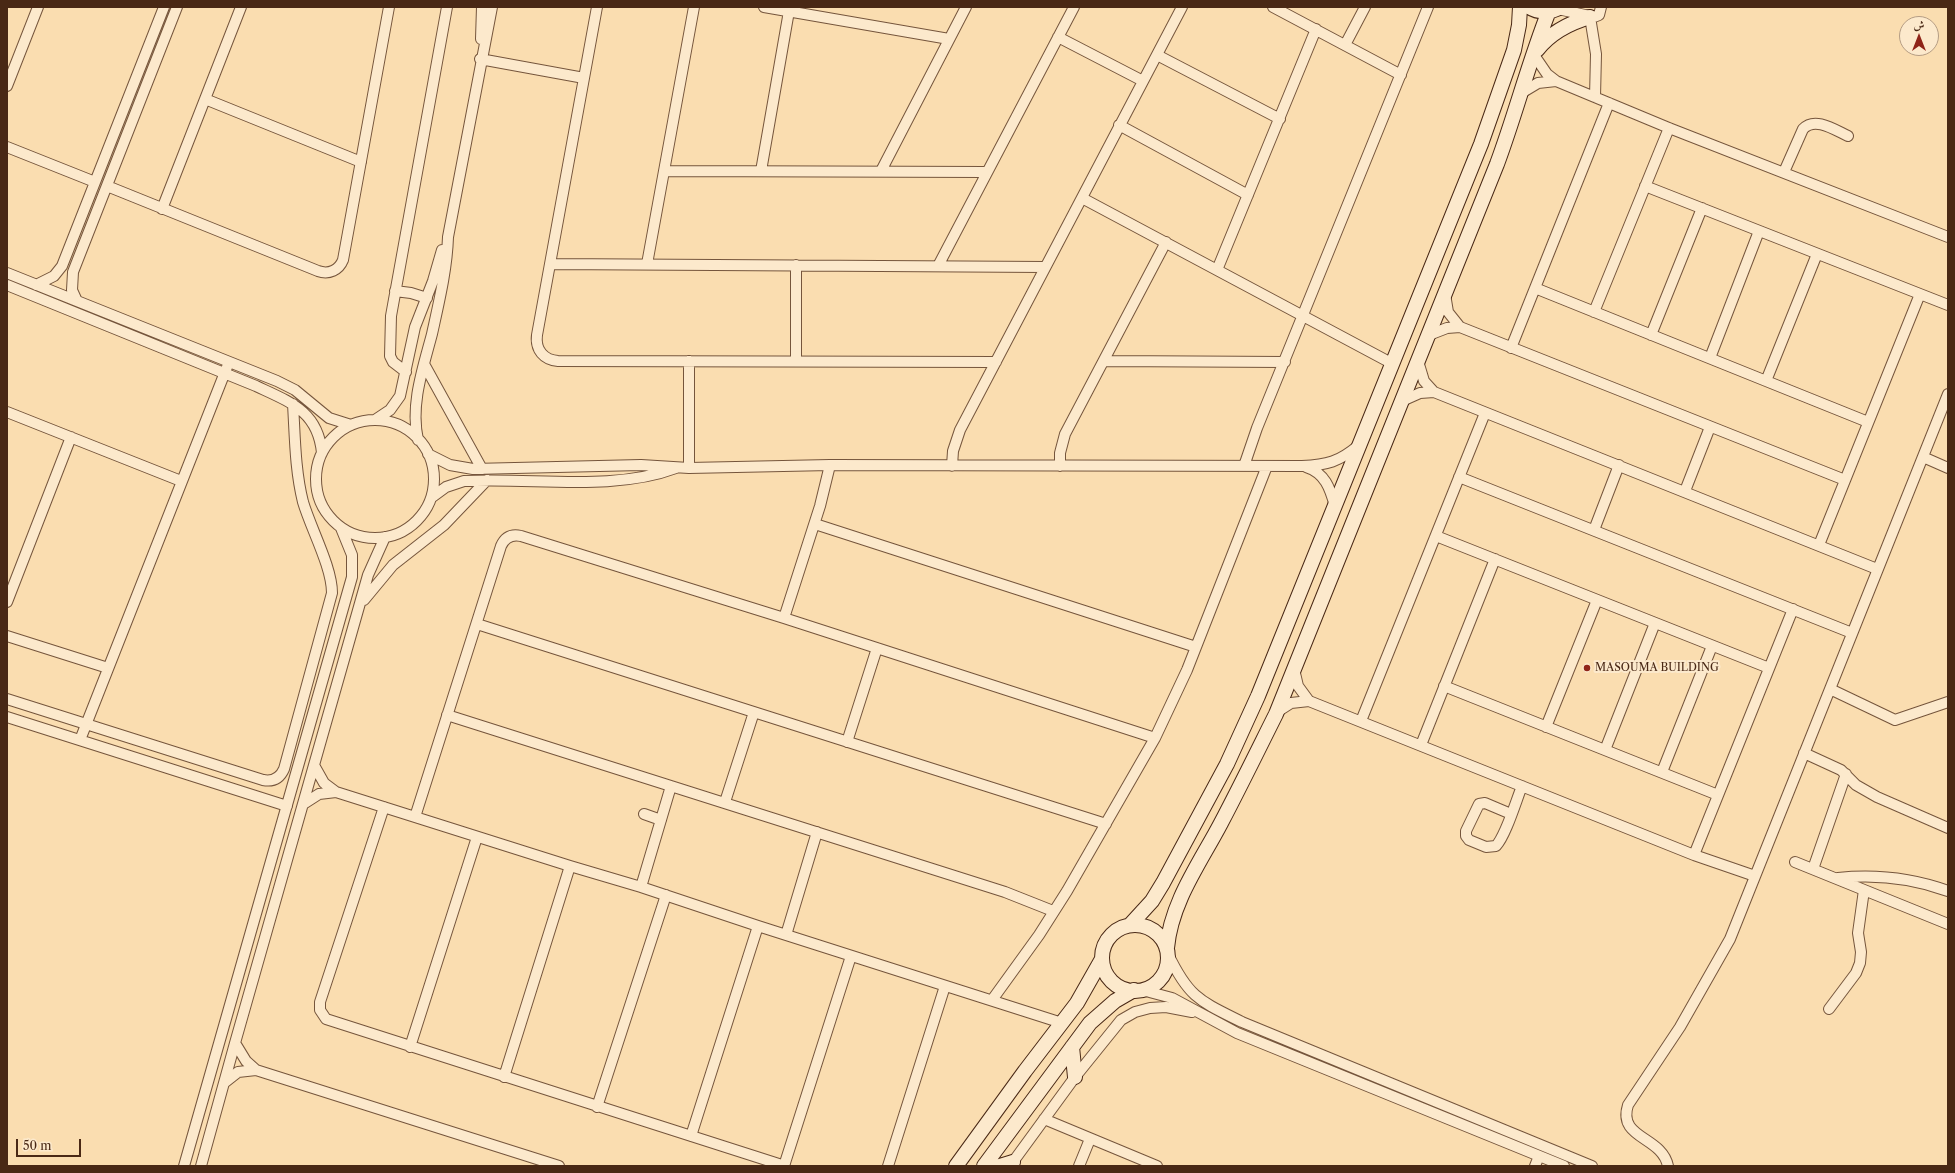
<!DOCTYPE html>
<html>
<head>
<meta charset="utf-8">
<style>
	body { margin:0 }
	#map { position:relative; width:1955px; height:1173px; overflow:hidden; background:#faddb0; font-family:"Libre Caslon Text",Amiri,serif }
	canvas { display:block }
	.frame { position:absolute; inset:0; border:8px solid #492815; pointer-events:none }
	.north { position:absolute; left:1899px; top:16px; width:40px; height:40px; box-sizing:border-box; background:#fce9cc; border:1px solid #b49c83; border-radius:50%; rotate:0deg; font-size:11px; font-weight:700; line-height:16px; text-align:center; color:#492815 }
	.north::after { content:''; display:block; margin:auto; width:14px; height:18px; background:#8f2418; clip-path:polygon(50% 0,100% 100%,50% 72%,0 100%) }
	.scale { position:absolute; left:16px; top:1139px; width:65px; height:18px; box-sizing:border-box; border:2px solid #492815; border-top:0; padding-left:5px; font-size:12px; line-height:14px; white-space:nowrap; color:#492815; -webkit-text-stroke:3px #fce9cc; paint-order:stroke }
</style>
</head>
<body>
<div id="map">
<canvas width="1955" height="1173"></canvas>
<div class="frame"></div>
<div class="north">ش</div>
<div class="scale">50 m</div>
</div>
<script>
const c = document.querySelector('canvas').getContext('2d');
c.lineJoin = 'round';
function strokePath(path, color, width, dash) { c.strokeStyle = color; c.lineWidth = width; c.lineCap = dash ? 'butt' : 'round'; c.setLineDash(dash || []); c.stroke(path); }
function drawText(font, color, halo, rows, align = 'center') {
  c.font = font + ' "Libre Caslon Text",serif'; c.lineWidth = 4; c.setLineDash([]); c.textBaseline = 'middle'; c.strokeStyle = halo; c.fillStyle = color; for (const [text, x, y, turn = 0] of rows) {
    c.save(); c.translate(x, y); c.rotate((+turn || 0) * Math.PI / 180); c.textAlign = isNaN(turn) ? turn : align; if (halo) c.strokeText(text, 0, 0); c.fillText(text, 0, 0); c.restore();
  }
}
const street = new Path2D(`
	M597,7L537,335C535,350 544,360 558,361L996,362
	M764,7L949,39
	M1273,7L1401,75
	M1558,9L1594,17L1599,15L1601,7
	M1590,17L1596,54L1595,97
	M1058,37L1143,81
	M481,39L482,7
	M1345,45L1365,7
	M1157,55L1280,119
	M1534,55L1547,74L1556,81L1669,128L1948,237
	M480,59L584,78
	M7,86L38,7
	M1523,92L1538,83L1556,81
	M205,99L361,162
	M1119,125L1248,195
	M7,147L95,182
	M664,171L986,172
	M761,171L789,11
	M881,171L966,7
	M1784,172L1803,129C1815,116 1835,130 1848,136
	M107,186L318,271C329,275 339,270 343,260L389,7
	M1645,186L1948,305
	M1082,198L1393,364
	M162,209L241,7
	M550,264L1045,267
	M647,264L694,7
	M938,266L1074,7
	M1217,270L1316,29
	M7,273L277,381L295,390L329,418L351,425
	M7,285L256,386C290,402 318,411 322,453
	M36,285L54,276L62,266L164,7
	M1535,288L1868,422
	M395,291L411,293L427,298
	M1445,294L1448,312L1460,327
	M77,301L72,290L73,272L177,7
	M1594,312L1669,128
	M1429,335L1447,328L1460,327L1845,480
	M1651,335L1702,208
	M1511,348L1609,103
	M1710,358L1759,231
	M796,361V265
	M1104,361L1285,362
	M1418,361L1424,381L1434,392L1877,569
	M424,364L482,469
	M406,372L393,362L390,356L391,316L447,7
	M1766,381L1817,254
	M1402,401L1420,393L1434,392
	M7,412L181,481
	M375,420L390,410L400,396L415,327L433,281L442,250
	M316 479a59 59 0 1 1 118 0a59 59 0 1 1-118 0Z
	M418,440C410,405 423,368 432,334C439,302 447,269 448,237L492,7
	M428,454L450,465L473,469L641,465L689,468L830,465L1302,466C1327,465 1339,462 1359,445
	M1923,457L1948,468
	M952,466L953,451L960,430L1182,7
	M1060,466V453L1065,434L1166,242
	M1244,466L1257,428L1428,7
	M1306,467C1325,473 1330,488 1335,506
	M689,468V361
	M1459,477L1852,633
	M1685,491L1710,427
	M431,498L446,487L464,481C533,477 612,492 676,468
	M815,524L1196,647
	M1594,530L1619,465
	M1436,536L1769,668
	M1819,545L1920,294
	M364,600L393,565L444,525L487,480
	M7,602L71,437
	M784,618L820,506L830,465
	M477,624L1106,824
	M7,636L108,668
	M1294,669L1298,686L1309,701
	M1444,686L1718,795
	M1830,689L1895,720L1948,702
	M7,699L263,780C273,782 280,778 284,769L332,593C332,567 311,529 303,502C295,470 295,437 293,404
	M1277,712L1291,703L1309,701L1694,855L1755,876
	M447,715L1005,892L1053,911
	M7,717L287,806
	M1361,721L1485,413
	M1546,727L1597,600
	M80,740L229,362
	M847,742L877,648
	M1421,745L1495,559
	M1605,750L1655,623
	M1804,753L1841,770L1856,785L1877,797L1948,828
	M315,767L324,783L336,792L570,866L641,887L758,926L1062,1023
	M1662,772L1712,646
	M725,802L754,712
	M305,803L319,794L336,792
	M384,807L320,1002V1010L326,1019L785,1166
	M644,814L661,820
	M1511,814L1485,803L1479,804L1466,831V836L1469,840L1486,847L1496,846C1506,835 1516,801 1522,786
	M415,817L501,546C505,537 512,534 521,536L784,618L1155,738
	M1694,855L1793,609
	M1795,862L1948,924
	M1813,869L1846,774
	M1838,878C1876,874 1912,878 1948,891
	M641,887L671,786
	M786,935L817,832
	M1168,954C1189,998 1200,1001 1242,1022L1592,1166
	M1142,990L1172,998L1237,1033L1564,1166
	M992,1000L1039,935L1067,891L1155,738L1187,670L1267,466
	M1829,1009L1856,973L1860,963L1861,952L1858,933L1864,890
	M235,1043L246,1061L256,1070
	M410,1047L477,837
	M504,1077L570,866
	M224,1083L238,1072L256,1070L559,1166
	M597,1107L666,895
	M1044,1119L1157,1166
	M691,1136L758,926
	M184,1166L352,577V555L341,528
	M201,1166L235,1043L368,575L385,537
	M784,1166L851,956
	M888,1166L945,986
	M1010,1166L1075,1077L1121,1020L1135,1012L1150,1008L1166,1007L1192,1012
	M1079,1166L1090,1139
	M1535,1166L1539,1156
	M1668,1166C1662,1136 1617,1139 1628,1105L1680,1027L1730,939L1948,394`);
const secondary = new Path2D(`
	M1529,7C1538,13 1551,13 1561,7
	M1537,50C1551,32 1569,23 1590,17
	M1130,925L1152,901L1163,883L1227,764L1258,696L1481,144L1514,50L1519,25L1520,7
	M1102 958a33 33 0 1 1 66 0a33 33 0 1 1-66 0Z
	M1167,948C1171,902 1200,863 1221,823C1240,787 1258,750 1276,714L1497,164C1516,113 1529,61 1549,11
	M1072,1047L1075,1077
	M956,1166L1025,1071L1077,1003L1102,959
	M984,1166L1090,1023L1115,1001L1134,990
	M1000,1166L1013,1162`);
strokePath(street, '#75553c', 12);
strokePath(secondary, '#492815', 16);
strokePath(street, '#fce9cc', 10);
strokePath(secondary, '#fce9cc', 14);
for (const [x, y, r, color] of [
	[1587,668,4,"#8f2418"]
]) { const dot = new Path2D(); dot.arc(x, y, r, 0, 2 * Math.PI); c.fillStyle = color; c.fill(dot); strokePath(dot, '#fce9cc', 1.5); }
drawText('11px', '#492815', '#fce9cc', [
	["MASOUMA BUILDING",1595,668]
], 'left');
</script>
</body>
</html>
